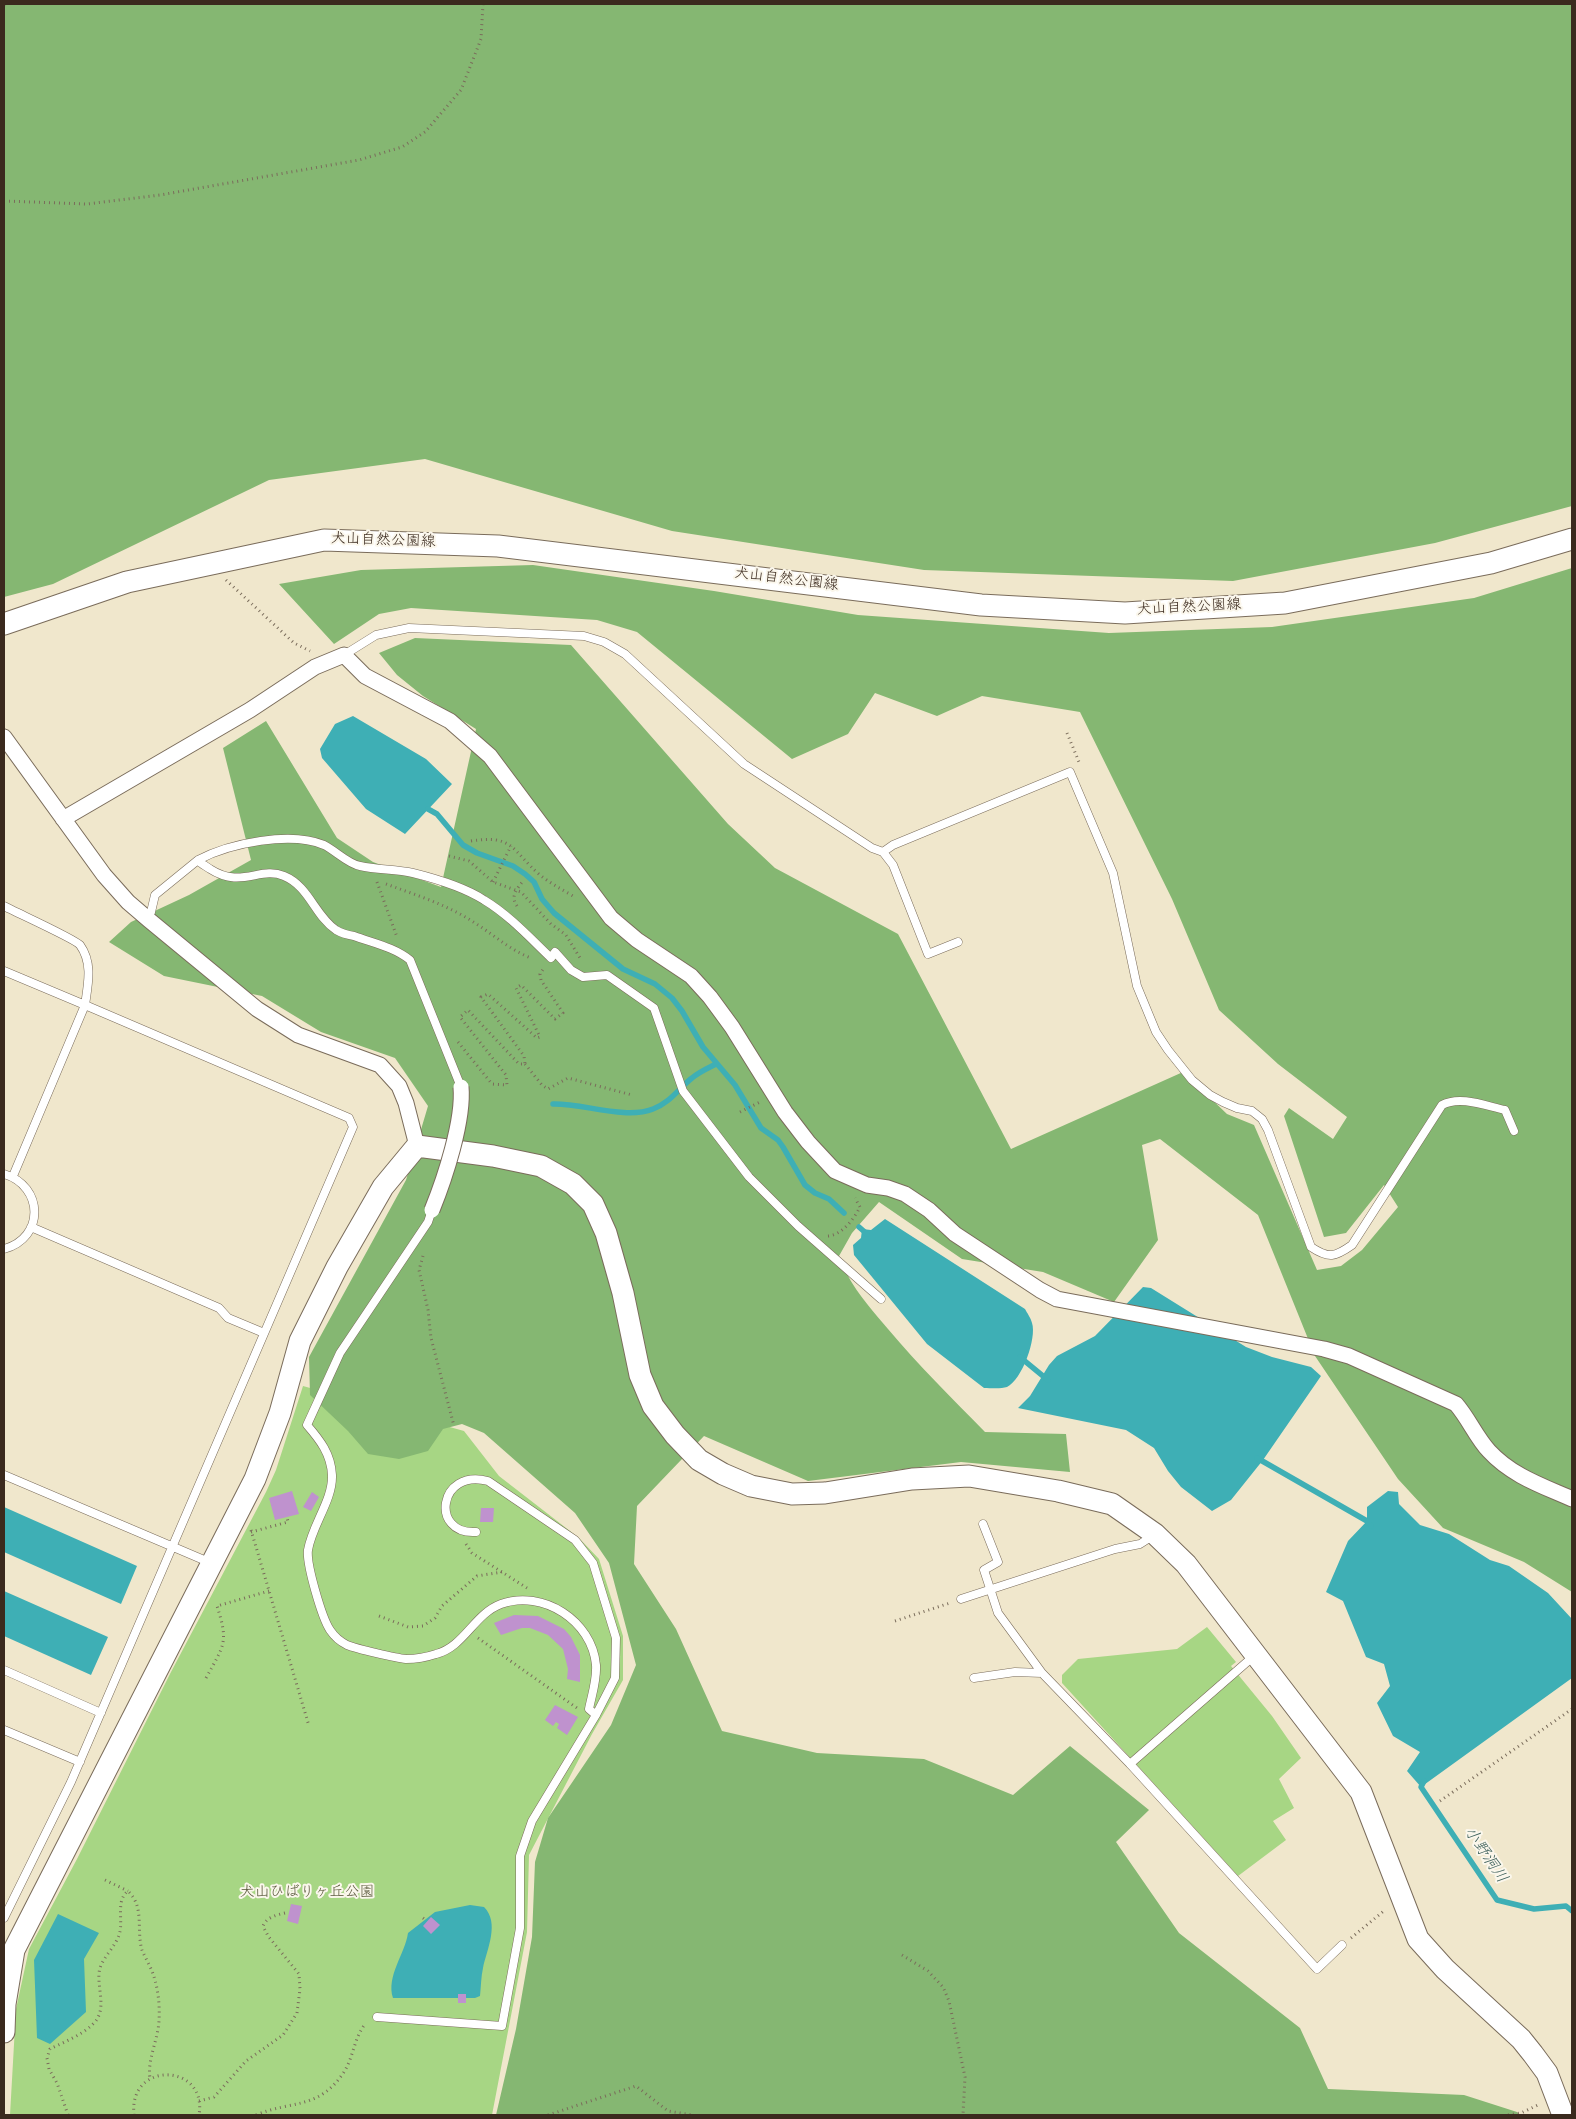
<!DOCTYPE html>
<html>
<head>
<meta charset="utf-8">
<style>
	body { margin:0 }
	#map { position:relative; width:1576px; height:2119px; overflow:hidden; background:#f0e7cc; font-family:Dekko,sans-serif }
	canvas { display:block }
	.frame { position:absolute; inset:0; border:5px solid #3b2a1e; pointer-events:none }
</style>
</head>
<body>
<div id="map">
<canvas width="1576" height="2119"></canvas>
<div class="frame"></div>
</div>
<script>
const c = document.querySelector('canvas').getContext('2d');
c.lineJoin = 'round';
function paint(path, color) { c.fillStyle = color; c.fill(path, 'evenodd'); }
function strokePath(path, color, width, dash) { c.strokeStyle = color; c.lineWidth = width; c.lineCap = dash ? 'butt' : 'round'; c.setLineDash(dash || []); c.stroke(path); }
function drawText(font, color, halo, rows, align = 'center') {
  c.font = font + ' Dekko,"Klee One",sans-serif'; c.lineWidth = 4; c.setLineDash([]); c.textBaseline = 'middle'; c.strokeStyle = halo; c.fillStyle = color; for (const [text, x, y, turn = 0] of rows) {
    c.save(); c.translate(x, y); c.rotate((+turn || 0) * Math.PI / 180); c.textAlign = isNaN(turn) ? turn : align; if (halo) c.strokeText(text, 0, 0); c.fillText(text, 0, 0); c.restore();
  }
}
paint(new Path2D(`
	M303,1386L464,1431L499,1476L579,1538L599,1559L623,1636V1680L592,1734L529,1855L527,1932L492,2115H10L16,2009L29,1949L77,1859L171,1672L266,1492L276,1470Z
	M1207,1627L1236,1662L1231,1666L1272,1716L1301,1758L1279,1779L1294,1808L1273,1821L1286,1840L1238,1876L1062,1683V1675L1078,1659L1177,1649Z`), '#a7d684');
paint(new Path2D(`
	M4,4H1572V506L1435,543L1233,581L924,570L672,531L425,459L269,480L53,584L4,597Z
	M533,565L714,591L858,615L1109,633L1272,627L1474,598L1572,568V1592L1524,1562L1443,1528L1398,1479L1315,1356L1258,1215L1160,1139L1142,1145L1158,1240L1114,1302L1043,1272L962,1259L879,1202L852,1233L839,1256C850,1286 868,1305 888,1329C918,1365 952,1398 985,1432L1066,1434L1070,1472L961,1462L808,1481L704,1436L637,1506L634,1564L676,1629L722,1731L817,1753L924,1759L1013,1795L1070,1746L1149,1810L1116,1842L1179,1933L1300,2028L1328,2089L1464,2095L1517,2112L1520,2115H496L516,2029L532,1937L535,1862L548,1818L611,1725L636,1665L609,1563L575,1513L484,1433L462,1424L443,1429L428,1451L399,1459L368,1454L348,1431L310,1395L309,1357L406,1180L428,1106L395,1058L321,1032L262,996L164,976L109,942L131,922L189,895L251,860L223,748L266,721L337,838L373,862L441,887L476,729L423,696L397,675L379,653L415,638L571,645L728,824L775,868L898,934L1011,1149L1183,1072L1227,1114L1254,1125L1317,1270L1341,1266L1362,1250L1398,1207L1384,1185L1346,1233L1324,1237L1284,1116L1289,1108L1333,1139L1347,1117L1278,1064L1219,1010L1172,899L1080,712L982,696L937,716L875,693L848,734L792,759L637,632L597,620L411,608L379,614L334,644L279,584L361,570Z`), '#85b772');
paint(new Path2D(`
	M353,716L426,759L452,784L405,834L366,809L322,758L320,749L335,724Z
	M885,1219L1025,1309C1027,1313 1031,1318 1032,1323C1037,1338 1022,1380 1007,1387C1001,1389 991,1388 984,1388L927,1344L854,1255L853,1245L861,1238L862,1229L871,1230Z
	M1143,1287L1151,1288L1246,1347L1272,1357L1311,1367L1321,1376L1263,1460L1231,1500L1212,1511L1181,1487L1168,1471L1154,1448L1126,1430L1018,1408L1030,1396L1049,1365L1057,1356L1095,1336Z
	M1388,1491L1398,1492L1399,1504L1420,1525L1449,1534L1490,1560L1509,1566L1548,1593L1572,1619V1678L1421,1787L1407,1771L1420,1752L1393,1736L1377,1703L1390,1686L1384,1664L1366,1657L1343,1601L1326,1592L1348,1541L1367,1521V1507Z
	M4,1507L137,1566L121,1604L4,1552Z
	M4,1591L108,1637L91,1675L4,1636Z
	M470,1905L484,1907C500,1923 487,1949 483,1968C481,1977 481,1986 480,1996L475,1998H393C386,1976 405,1954 408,1933L435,1912Z
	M58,1914L99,1933L84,1959L86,2012L50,2044L37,2038L34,1960Z`), '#3eafb5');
strokePath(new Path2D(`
	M428,809L437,814L463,845L477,853L513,866L525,874L534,882L542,899L554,913L623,969L655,984L672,998L682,1011L703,1047L735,1085L761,1128L778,1140L783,1147L805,1185L815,1193L829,1199L844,1213
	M553,1104C582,1103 625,1120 653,1109C670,1103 679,1088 692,1078C699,1072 708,1068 716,1064
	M859,1227L867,1234
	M1020,1357L1048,1380
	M1257,1458L1367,1521L1371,1526
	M1424,1781L1421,1787L1497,1900L1534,1909L1566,1906L1572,1911`), '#3eafb5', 5.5);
paint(new Path2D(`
	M292,1491L299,1514L275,1520L269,1498Z
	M312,1492L319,1497L311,1511L303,1507Z
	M481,1508H494L493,1522H480Z
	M514,1615L538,1616L564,1629L571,1637L580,1655V1682L567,1679L568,1669L563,1649L548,1635L530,1628H522L501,1635L494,1623Z
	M555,1705L578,1717L567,1735L557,1728L559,1724L556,1722L553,1726L545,1720Z
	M291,1904L302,1906L298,1924L287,1921Z
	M431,1917L440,1925L431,1934L423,1926Z
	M458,1994H466V2003H458Z`), '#bf92ce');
const lane = new Path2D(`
	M344,655L376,635L409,628L584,636L604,642L625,654L744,764L872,848L883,852L893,865L928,954L958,942
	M883,852L893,845L1070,772L1113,873L1137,986L1156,1032L1168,1050L1192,1080L1210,1095L1223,1102L1237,1108L1252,1111L1262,1119L1268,1130L1311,1247C1329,1259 1335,1257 1352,1245L1442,1105C1460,1095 1486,1106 1505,1110L1514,1131
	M4,906C15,912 75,939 80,945C93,963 88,984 85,1005L349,1118L353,1127L71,1782L4,1918
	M147,918L151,912L155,895L198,860
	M4,971L85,1005L13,1176
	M461,1087L410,960C394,947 373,943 354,936C348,935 341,933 336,930C315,916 309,886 284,876C260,866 241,889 210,869C206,866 201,864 198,860C230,843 291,831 324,845C336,851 348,864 360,866C378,870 396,869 413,873C437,879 464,887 484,900C509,915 530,938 551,958L555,952L571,970L583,977L607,975L654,1008L683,1091L749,1177L798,1226L881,1299
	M4,1174C44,1186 45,1238 4,1249
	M432,1210L428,1222L340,1353L307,1425C320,1440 331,1454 332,1475C333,1500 312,1525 308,1550C306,1564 322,1618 330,1630C334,1636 341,1642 347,1645C357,1649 396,1658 406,1659C416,1659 427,1657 436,1654C464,1647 474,1614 501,1604C543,1589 592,1621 596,1665C597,1680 592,1694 589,1709L596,1715
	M31,1227L219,1308L228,1318L264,1333
	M4,1475L211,1563
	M983,1524L998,1562L984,1570L998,1613L1042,1673
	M961,1599L1115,1549L1140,1544L1154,1535
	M4,1670L101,1713
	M974,1678L1015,1672L1042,1673L1130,1764L1317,1969L1342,1945
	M4,1730L80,1762
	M1130,1764L1255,1655
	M377,2017L502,2026L520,1928V1856L532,1821L596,1715L615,1678L616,1638L593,1563L575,1540L488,1481C438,1468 430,1535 476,1532`);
const street = new Path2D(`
	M4,737L104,875L128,902L149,920L257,1009L298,1035L380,1065L399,1086L406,1103L417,1146
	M63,819L250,710L315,667L344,655L365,676L450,721L490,756L611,918L637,940L691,976L710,997L732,1027L785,1112L808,1142L835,1171L867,1185L888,1188L905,1194L929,1210L955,1234L1040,1290L1057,1299L1324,1349L1349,1356L1456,1404C1469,1419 1476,1437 1489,1451C1512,1476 1543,1486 1572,1499`);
const secondary = new Path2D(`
	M4,624L127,582L324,540L498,546L981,605L1125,613L1285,603L1491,563L1572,539
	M4,2032L5,2004L14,1950L255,1479L280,1413L300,1341L337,1267L383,1187L417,1146L493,1156L541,1166L573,1184L593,1204L606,1233L623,1293L640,1375L653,1406L675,1435L699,1460L723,1474L751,1486L792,1494L825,1493L912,1479L969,1476L1058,1491L1112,1504L1155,1534L1186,1564L1361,1792L1418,1939L1445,1969L1521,2039L1533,2054L1547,2073L1563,2115`);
strokePath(lane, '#7a6c5b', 9);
strokePath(street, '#7a6c5b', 17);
strokePath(secondary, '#7a6c5b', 23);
strokePath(new Path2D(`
	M4,5L6,4
	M4,201L87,204L160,195L359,160L402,147L425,132L461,90L481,39L483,4
	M226,580L294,643L310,651
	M1067,733L1079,762
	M471,841C514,834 512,851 540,875C550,883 561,889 573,896
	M449,856L469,861L493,882L521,892L551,924L566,935L580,958
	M377,882L397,937
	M493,882L511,846
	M386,884C416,895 448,905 475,923C494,935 510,950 531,958
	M517,906C510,896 517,889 523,881
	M458,1042L492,1084L507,1085L506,1075L460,1017L468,1010L519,1064H525L524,1056L481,997L488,994L537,1038L540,1037L516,988L521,985L555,1019L563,1013L541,980L540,974L544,968
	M525,1064L542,1085L548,1089L568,1078L632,1095
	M740,1112L760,1102
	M828,1236C842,1235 854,1219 860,1207L855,1198
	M423,1256L419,1270L428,1310L431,1338L454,1426
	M251,1530L309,1726
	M251,1532L288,1522L287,1517
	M466,1544L472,1553L527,1588
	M379,1616L408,1627L423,1626L435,1618L442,1606L477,1576L502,1572
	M895,1621L950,1603
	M478,1638L577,1708
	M206,1678C224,1645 229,1643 217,1606L269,1591
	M1440,1801L1572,1709
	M105,1880L128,1891
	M423,1918L427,1921
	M1351,1938L1385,1910
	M902,1955L928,1971L943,1987L949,2001L965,2077L963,2115
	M199,2101L214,2097L246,2061L283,2035L297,2013L300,1989L299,1974L268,1936L263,1926C267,1917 276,1915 285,1913
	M68,2115L57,2083L49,2069L47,2058L50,2049C64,2042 82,2035 93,2024C109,2009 95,1985 100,1968C104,1956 115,1947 119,1935C124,1921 115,1901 128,1891C145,1907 136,1930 142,1950C145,1957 149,1964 152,1971C158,1987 160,2004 159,2021C158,2040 147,2060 150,2078
	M134,2115C128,2060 208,2063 199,2115
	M256,2115C292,2100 319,2110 344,2072C354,2056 354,2037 366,2023
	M548,2115L636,2086L668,2111L692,2115
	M1508,2115L1521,2113L1540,2104`), '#7a6c5b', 3, [1, 4]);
strokePath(lane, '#fff', 8);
strokePath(street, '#fff', 15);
strokePath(secondary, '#fff', 21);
const streetBridge = new Path2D(`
	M432,1210C445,1178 464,1120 461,1087`);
strokePath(streetBridge, '#7a6c5b', 17, []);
strokePath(streetBridge, '#fff', 15);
drawText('15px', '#3b2a1e', '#fbf7ec', [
	["犬山自然公園線",383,542,2],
	["犬山自然公園線",786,581,7],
	["犬山自然公園線",1189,609,-3]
]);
drawText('15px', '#565538', '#fbf7ec', [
	["犬山ひばりヶ丘公園",307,1894]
]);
drawText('italic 16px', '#3c5f5a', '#fbf7ec', [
	["小野洞川",1484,1856,56]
]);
</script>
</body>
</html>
